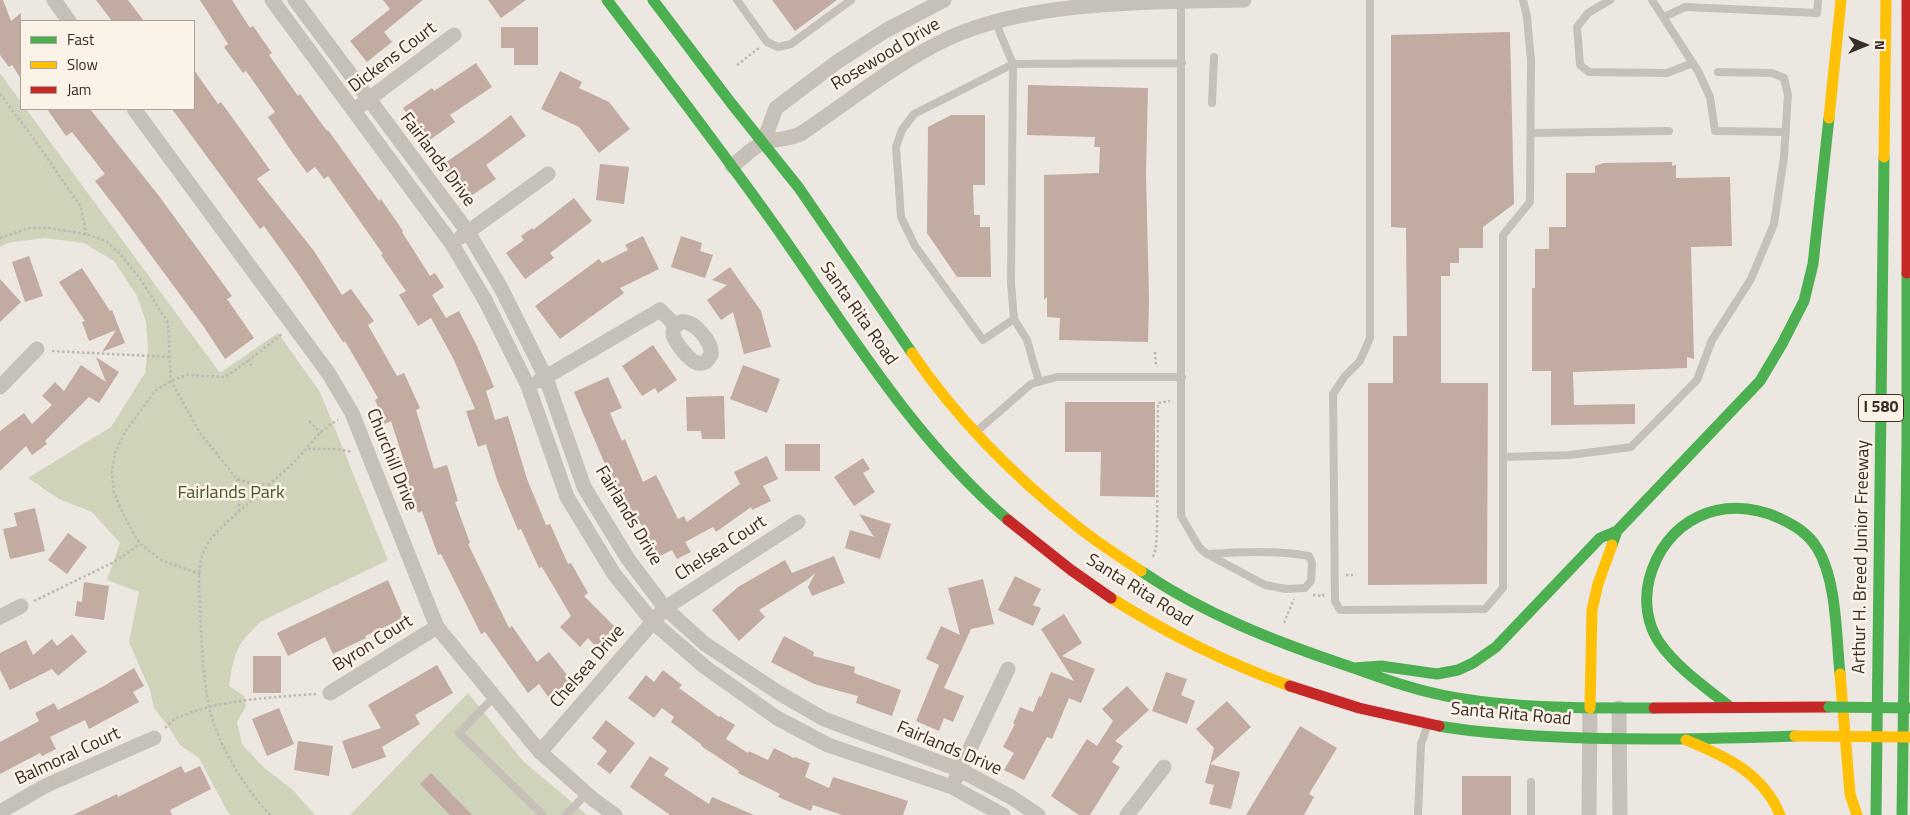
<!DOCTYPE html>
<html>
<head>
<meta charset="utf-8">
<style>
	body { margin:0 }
	#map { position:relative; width:1910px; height:815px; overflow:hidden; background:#ede7e1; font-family:"Titillium Web",sans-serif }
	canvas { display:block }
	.legend { position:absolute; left:20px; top:20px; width:175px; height:90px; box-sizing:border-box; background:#fbf2e8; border:1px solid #ada39b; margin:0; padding:6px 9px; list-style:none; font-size:15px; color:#382d27 }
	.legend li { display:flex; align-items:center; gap:10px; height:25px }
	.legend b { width:25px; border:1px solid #ada39b }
	.north { position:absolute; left:1840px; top:20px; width:50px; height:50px; -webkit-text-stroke:4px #fbf2e8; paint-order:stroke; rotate:90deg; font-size:14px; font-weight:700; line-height:20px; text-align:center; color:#382d27 }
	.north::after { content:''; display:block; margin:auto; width:18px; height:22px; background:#382d27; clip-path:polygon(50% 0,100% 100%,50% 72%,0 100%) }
</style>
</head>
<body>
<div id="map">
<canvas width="1910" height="815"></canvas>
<ul class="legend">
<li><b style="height:6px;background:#4caf50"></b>Fast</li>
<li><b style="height:6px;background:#ffc107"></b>Slow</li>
<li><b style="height:6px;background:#c62828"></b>Jam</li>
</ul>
<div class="north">N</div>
</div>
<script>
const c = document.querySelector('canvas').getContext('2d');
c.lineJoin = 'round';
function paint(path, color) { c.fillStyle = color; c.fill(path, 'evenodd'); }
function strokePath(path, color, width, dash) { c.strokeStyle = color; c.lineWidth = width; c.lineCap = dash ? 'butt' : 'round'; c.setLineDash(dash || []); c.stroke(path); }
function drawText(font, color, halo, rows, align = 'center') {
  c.font = font + ' "Titillium Web",sans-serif'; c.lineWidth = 5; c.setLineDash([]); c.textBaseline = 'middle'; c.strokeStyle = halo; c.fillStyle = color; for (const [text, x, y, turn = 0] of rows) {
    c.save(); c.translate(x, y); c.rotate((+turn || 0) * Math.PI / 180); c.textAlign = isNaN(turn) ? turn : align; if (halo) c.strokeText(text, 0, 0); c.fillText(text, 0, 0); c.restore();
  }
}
paint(new Path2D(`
	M0,73L21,102V109H26L220,373L278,333L320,392L388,560L262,621C236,644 234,653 229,686L244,696L246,706L237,722L242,744L264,768L292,789L315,815H231L227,811L199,758L180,745L168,726L154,708L150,690L129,642L139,592L107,580L120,543L92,512L59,499L28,478L111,427L145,373L148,348L146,322L137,296L114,261L84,243L45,238L7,243L0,247Z
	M468,693L523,761L587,815H350Z`), '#ced3ba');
paint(new Path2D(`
	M0,0H3L11,21L21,13V79L12,65L9,67L0,55Z
	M96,0H128L144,21H112Z
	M200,0H232L250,28L253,26L272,53L269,55L298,96L300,94L327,131L328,130L379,201L381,199L403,231L402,232L430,276L435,273L444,287L432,295L446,318L459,311L477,346L494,387L486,391L495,420L508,416L527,479L546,525L550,524L568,564L571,563L588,593L584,596L616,628L597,648L588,638L580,647L560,627L571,616L542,567L539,568L521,529L518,530L497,480L486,444L478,447L466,411L475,409L453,358L431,318L418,326L399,295L406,291L381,255L383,254L328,176L324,179L315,167L307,173L294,155L268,117L275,112L246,71L243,73L224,47L228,44Z
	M383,0H423L384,32L392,42L367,62L350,41L390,9Z
	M488,0H526L501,18Z
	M772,0H837L795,31Z
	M501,27H538V65H514V48H501Z
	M1510,32L1514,204L1483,227V248H1459V263H1450V276H1441V383H1488L1487,584L1368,585V383H1393V336H1407L1406,228L1391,227V35Z
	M476,63L492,87L450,115L455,122L427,142L403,108L432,88L434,91Z
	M194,70L218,104L221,102L270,170L257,179L314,251L342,295L351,289L374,321L368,325L397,376L404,373L420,408L416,410L434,469L447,465L458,501L455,502L470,543L468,544L509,628L512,626L537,662L549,652L571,680L549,698L539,684L528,693L485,632L481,634L441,554L438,555L422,511L418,513L407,477H409L391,421L385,424L375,400L378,398L345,341L343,342L299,275L264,226L260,229L172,109H194Z
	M560,71L582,82L579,88L609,102L630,129L599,153L579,127L541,109Z
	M1028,85L1148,88L1146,173L1149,299L1148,342L1059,340L1060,318L1047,317V297L1044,300V175L1099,173L1100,147H1094L1095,137L1027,135Z
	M47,109H90L159,196L232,296L227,299L254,338L225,359L204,327L119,212L95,181L105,174L72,132L66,136Z
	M511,115L526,136L486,165L496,179L465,200L442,165L484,136Z
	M951,115H985V185H973L974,215H980V227H990L991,277H957L927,233L928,127Z
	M1672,162V166L1676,165V178L1730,177L1732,246L1691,247L1694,359L1687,357V368L1573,372L1574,405L1635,404V424L1551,425V371H1532V288H1535V249H1549V227H1566V173H1595V166L1603,163Z
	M600,164L629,167L624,204L596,200Z
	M574,198L592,221L550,253L554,258L525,279L506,253L524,240L521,236L532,228L533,230Z
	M643,236L659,269L620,288L624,293L560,339L535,306L599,259L602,263L628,250L625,245Z
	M681,236L702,243L700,251L713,255L705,278L671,267Z
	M29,256L43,296L25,302L12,262Z
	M730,267L761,311L771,347L744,354L733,312L721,320L707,300L727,285L712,280Z
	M82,268L110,311L112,310L125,343L102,352L116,330L89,341L82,322L85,321L59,282Z
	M0,279L21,302L0,322Z
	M653,345L677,380L658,393L655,388L642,396L622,366Z
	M96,357L119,372L99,403L89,397L45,441L47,444L32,455L26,446L0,471V431L24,413L32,424L52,405L42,396L55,382L64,391L81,365L106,382Z
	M743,365L780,379L767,413L730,399Z
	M608,377L622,408L610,413L622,441L625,439L643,482L656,475L678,519L684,516L687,522L740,484L734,472L767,456L778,479L763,486L771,501L752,510L751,507L716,532L713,527L685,542L691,552L677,559L672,550L658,557L641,524L635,527L614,485L574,392Z
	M724,396L725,439H702L701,431H687L686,397Z
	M1065,402H1155V497L1100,496L1101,452H1065Z
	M785,444H820V471H785Z
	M863,458L870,469L863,473L875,492L854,506L834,477Z
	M35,508L45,551L10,559L3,529L17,526L14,513Z
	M859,514L891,524L880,559L845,548L850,530L874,537Z
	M68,533L87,547L67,574L48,560Z
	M834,556L845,583L812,596L808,587L815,573L807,580L759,610L765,617L739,641L712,610L738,587L785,560L792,573Z
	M1015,576L1041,589L1033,605L1041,608L1033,626L998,610Z
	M983,579L994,624L971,629L944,688L964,696L953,722L944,718L939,731L916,721L939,665L926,659L941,626L960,635L948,588Z
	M388,580L404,618L365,636L366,638L333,654L325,637L288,656L277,633Z
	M84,582L109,586L104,620L75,616L77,601L82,602Z
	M1064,614L1082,643L1062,656L1095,669L1081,703L1069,698L1052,739L1047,737L1024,780L1004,770L1014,753L1003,747L1015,724H1013L1020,707L1033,712L1039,696L1041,697L1051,672L1074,681L1041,629Z
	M72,634L87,652L58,676L52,669L10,690L0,670V653L26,640L33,655L52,639L57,646Z
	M784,636L814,652L813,656L855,667L854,673L901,690L892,716L856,703L858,696L814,684L771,662Z
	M253,656H281V693H253Z
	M437,665L453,693L415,715L420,724L382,747L386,757L352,769L342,741L381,728L368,705Z
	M134,668L144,686L133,692L139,702L89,729L85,720L50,737L56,749L42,756L40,753L0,774V742L39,721L35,713L54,703L58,710L102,687Z
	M663,670L682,685L679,688L719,717L720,716L735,725L726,739L748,753L749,751L768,760L774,748L794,758L795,757L810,763L805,777L829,788L833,777L908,801L903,815H842L813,805L811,811L778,797L780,794L738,773L739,771L701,746L702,745L671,722L674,717L662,708L654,718L628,698L646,675L654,682Z
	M1166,672L1187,679L1181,695L1195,701L1187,724L1152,711Z
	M1127,686L1149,710L1115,741L1123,746L1112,762L1120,767L1090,815H1079L1051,796L1087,739L1097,746L1113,721L1102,709Z
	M1227,701L1251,727L1210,764L1240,772L1231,809L1209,804L1214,785L1205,783L1214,748L1196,729Z
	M279,708L294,744L267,756L252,719Z
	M606,720L635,743L610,774L597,764L607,751L592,738Z
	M1300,726L1337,748L1309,794L1314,797L1304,815H1246Z
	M298,741L333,746L329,776L294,770Z
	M650,756L669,768L664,775L709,804L712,797L754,815H670L630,787Z
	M181,766L185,773L200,766L211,789L170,810L172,815H73L117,794L118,797Z
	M431,773L472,815H450L420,784Z
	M1462,776H1511V815H1462Z`), '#c2aba1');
strokePath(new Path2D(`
	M737,65L759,48
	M0,94L34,139L81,207L86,234
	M0,238L29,228H49L86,234L106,241L122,256L141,280L168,323L171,381L200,433L237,479L253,484H268
	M52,351L171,357
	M1155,352L1156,365L1158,366
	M248,361L282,334
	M309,421L321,433
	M308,449H338L352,452
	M237,479L239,494V511
	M1153,557L1156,548L1157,529L1158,403L1170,401
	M200,574L161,560L140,544L125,518L114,493L112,473L115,453L125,432L156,390L171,381L187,375L225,377L248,361L253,368
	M1346,575H1353
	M1313,595L1323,596V594
	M34,601L114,562L140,544
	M1284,623L1294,599
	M165,728C169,725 172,720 177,718C215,700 274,697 316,694
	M270,815C245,789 217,743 209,707C203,676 202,644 200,612C200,592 195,564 207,545C216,530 231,519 244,507C259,494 274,480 289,467C306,452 317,430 338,420`), '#bfb8b2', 2.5, [2.5, 2.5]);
strokePath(new Path2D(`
	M737,0L767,42L778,47L791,44L851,0
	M1181,0V516L1199,547L1207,554L1265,585L1286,589L1305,588L1311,581L1312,563L1309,556C1276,550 1240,552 1207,554
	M1370,0V338L1360,361L1345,376L1333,394L1335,601L1340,610L1485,609L1503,588V235L1530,202L1531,61L1527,17L1523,0
	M1610,0L1588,13L1577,27L1580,65L1589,72L1667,73L1693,63
	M1652,0L1698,71L1710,97L1715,131L1786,132
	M1664,17L1685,7L1817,13L1818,0
	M995,21L1013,64L1011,283L1014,319L1027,340L1039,382
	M1212,103L1214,57
	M1531,133L1669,131
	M1014,319L983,340L915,246L901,217L896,147L902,130L914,114L1013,64L1182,63
	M977,431L1031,384L1057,377H1182
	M1503,457L1570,455L1631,447L1697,380L1712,340L1751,279L1774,224L1784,157L1788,95L1784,78L1772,73L1718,72
	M494,697L459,733L543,815
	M566,815L587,793
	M1418,815L1421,744L1427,727
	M1531,815V782`), '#c7c0b9', 8);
strokePath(new Path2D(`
	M54,0L69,21
	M272,0L452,244L485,300L528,386L567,497L614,574L653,622L705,667L777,718L828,745L952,787L1003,815
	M295,0L468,232L501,288L546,378L584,487L628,559L665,608L705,644L779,693L824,719L960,770L1011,797L1038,815
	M361,105L454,35
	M134,109L329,374L352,413L437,627L540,752L594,800L615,815
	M763,143L776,108L837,62L885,31L944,0
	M732,166C742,159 754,145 765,142C777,139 792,139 802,133C851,100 897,62 951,37C1035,0 1152,2 1244,0
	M461,237L548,174
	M681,322C694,320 713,342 711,355C702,371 691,361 683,351C675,341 666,330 681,322Z
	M539,381L660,310L676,326
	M0,387L37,349
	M0,617L21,606
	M330,693L437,627
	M1619,708L1620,815
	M540,752L665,608L798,522
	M956,778L1008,669
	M0,812L45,786L154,738
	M1127,815L1164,767
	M1589,815L1590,708`), '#c7c0b9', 15);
strokePath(new Path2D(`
	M607,0C666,78 726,156 783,237C851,335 916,441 1008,520
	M653,0L731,103L799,188L912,353
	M1612,545L1617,531L1760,381L1782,344L1804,301L1813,264L1829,118
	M1141,571C1204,614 1276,642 1348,666C1384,679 1419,692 1457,698C1522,709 1589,708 1654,708
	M1354,668L1381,666L1437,674L1458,670L1473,663L1496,647L1600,538L1617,531
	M1729,706C1705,687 1677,668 1659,642C1647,624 1644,601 1649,580C1664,520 1722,492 1779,518C1794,525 1808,533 1817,548C1837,580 1836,636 1840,674
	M1439,726C1472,732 1505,734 1537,736C1623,741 1709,739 1795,736
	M1876,815L1884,157
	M1902,815L1907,443V273`), '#4caf50', 11);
strokePath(new Path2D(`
	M1829,118L1841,0
	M1884,157L1886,0
	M912,353C957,419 1016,478 1078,527C1098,543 1120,557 1141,571
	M1111,598C1168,634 1227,663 1290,686
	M1840,674L1850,794L1857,815
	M1590,708L1592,610L1598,584L1612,545
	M1686,740C1725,756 1763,773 1780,815`), '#ffc107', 11);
strokePath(new Path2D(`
	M1907,0V273
	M1008,520L1071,570L1111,598
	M1290,686L1359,708L1439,726
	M1654,708L1829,707`), '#c62828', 11);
strokePath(new Path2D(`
	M1829,707L1910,708`), '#4caf50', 11);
strokePath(new Path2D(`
	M1795,736L1910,737`), '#ffc107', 11);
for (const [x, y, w] of [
	[1881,408,45]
]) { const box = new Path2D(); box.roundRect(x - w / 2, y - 13.5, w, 27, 4); c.fillStyle = '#fbf2e8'; c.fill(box); strokePath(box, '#382d27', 1); }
drawText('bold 16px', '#382d27', null, [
	["I 580",1881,408]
]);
drawText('18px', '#382d27', '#fbf2e8', [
	["Rosewood Drive",886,55,-31],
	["Dickens Court",393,58,-37],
	["Fairlands Drive",437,160,53],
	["Santa Rita Road",858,314,55],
	["Churchill Drive",391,460,68],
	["Fairlands Drive",628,516,59],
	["Chelsea Court",721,549,-33],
	["Arthur H. Breed Junior Freeway",1862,557,-89],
	["Santa Rita Road",1139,591,32],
	["Byron Court",373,644,-32],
	["Chelsea Drive",588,667,-49],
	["Santa Rita Road",1511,715,5],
	["Fairlands Drive",949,749,23],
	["Balmoral Court",68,757,-25]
]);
drawText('18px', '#46582a', '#fbf2e8', [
	["Fairlands Park",231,494]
]);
</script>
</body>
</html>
